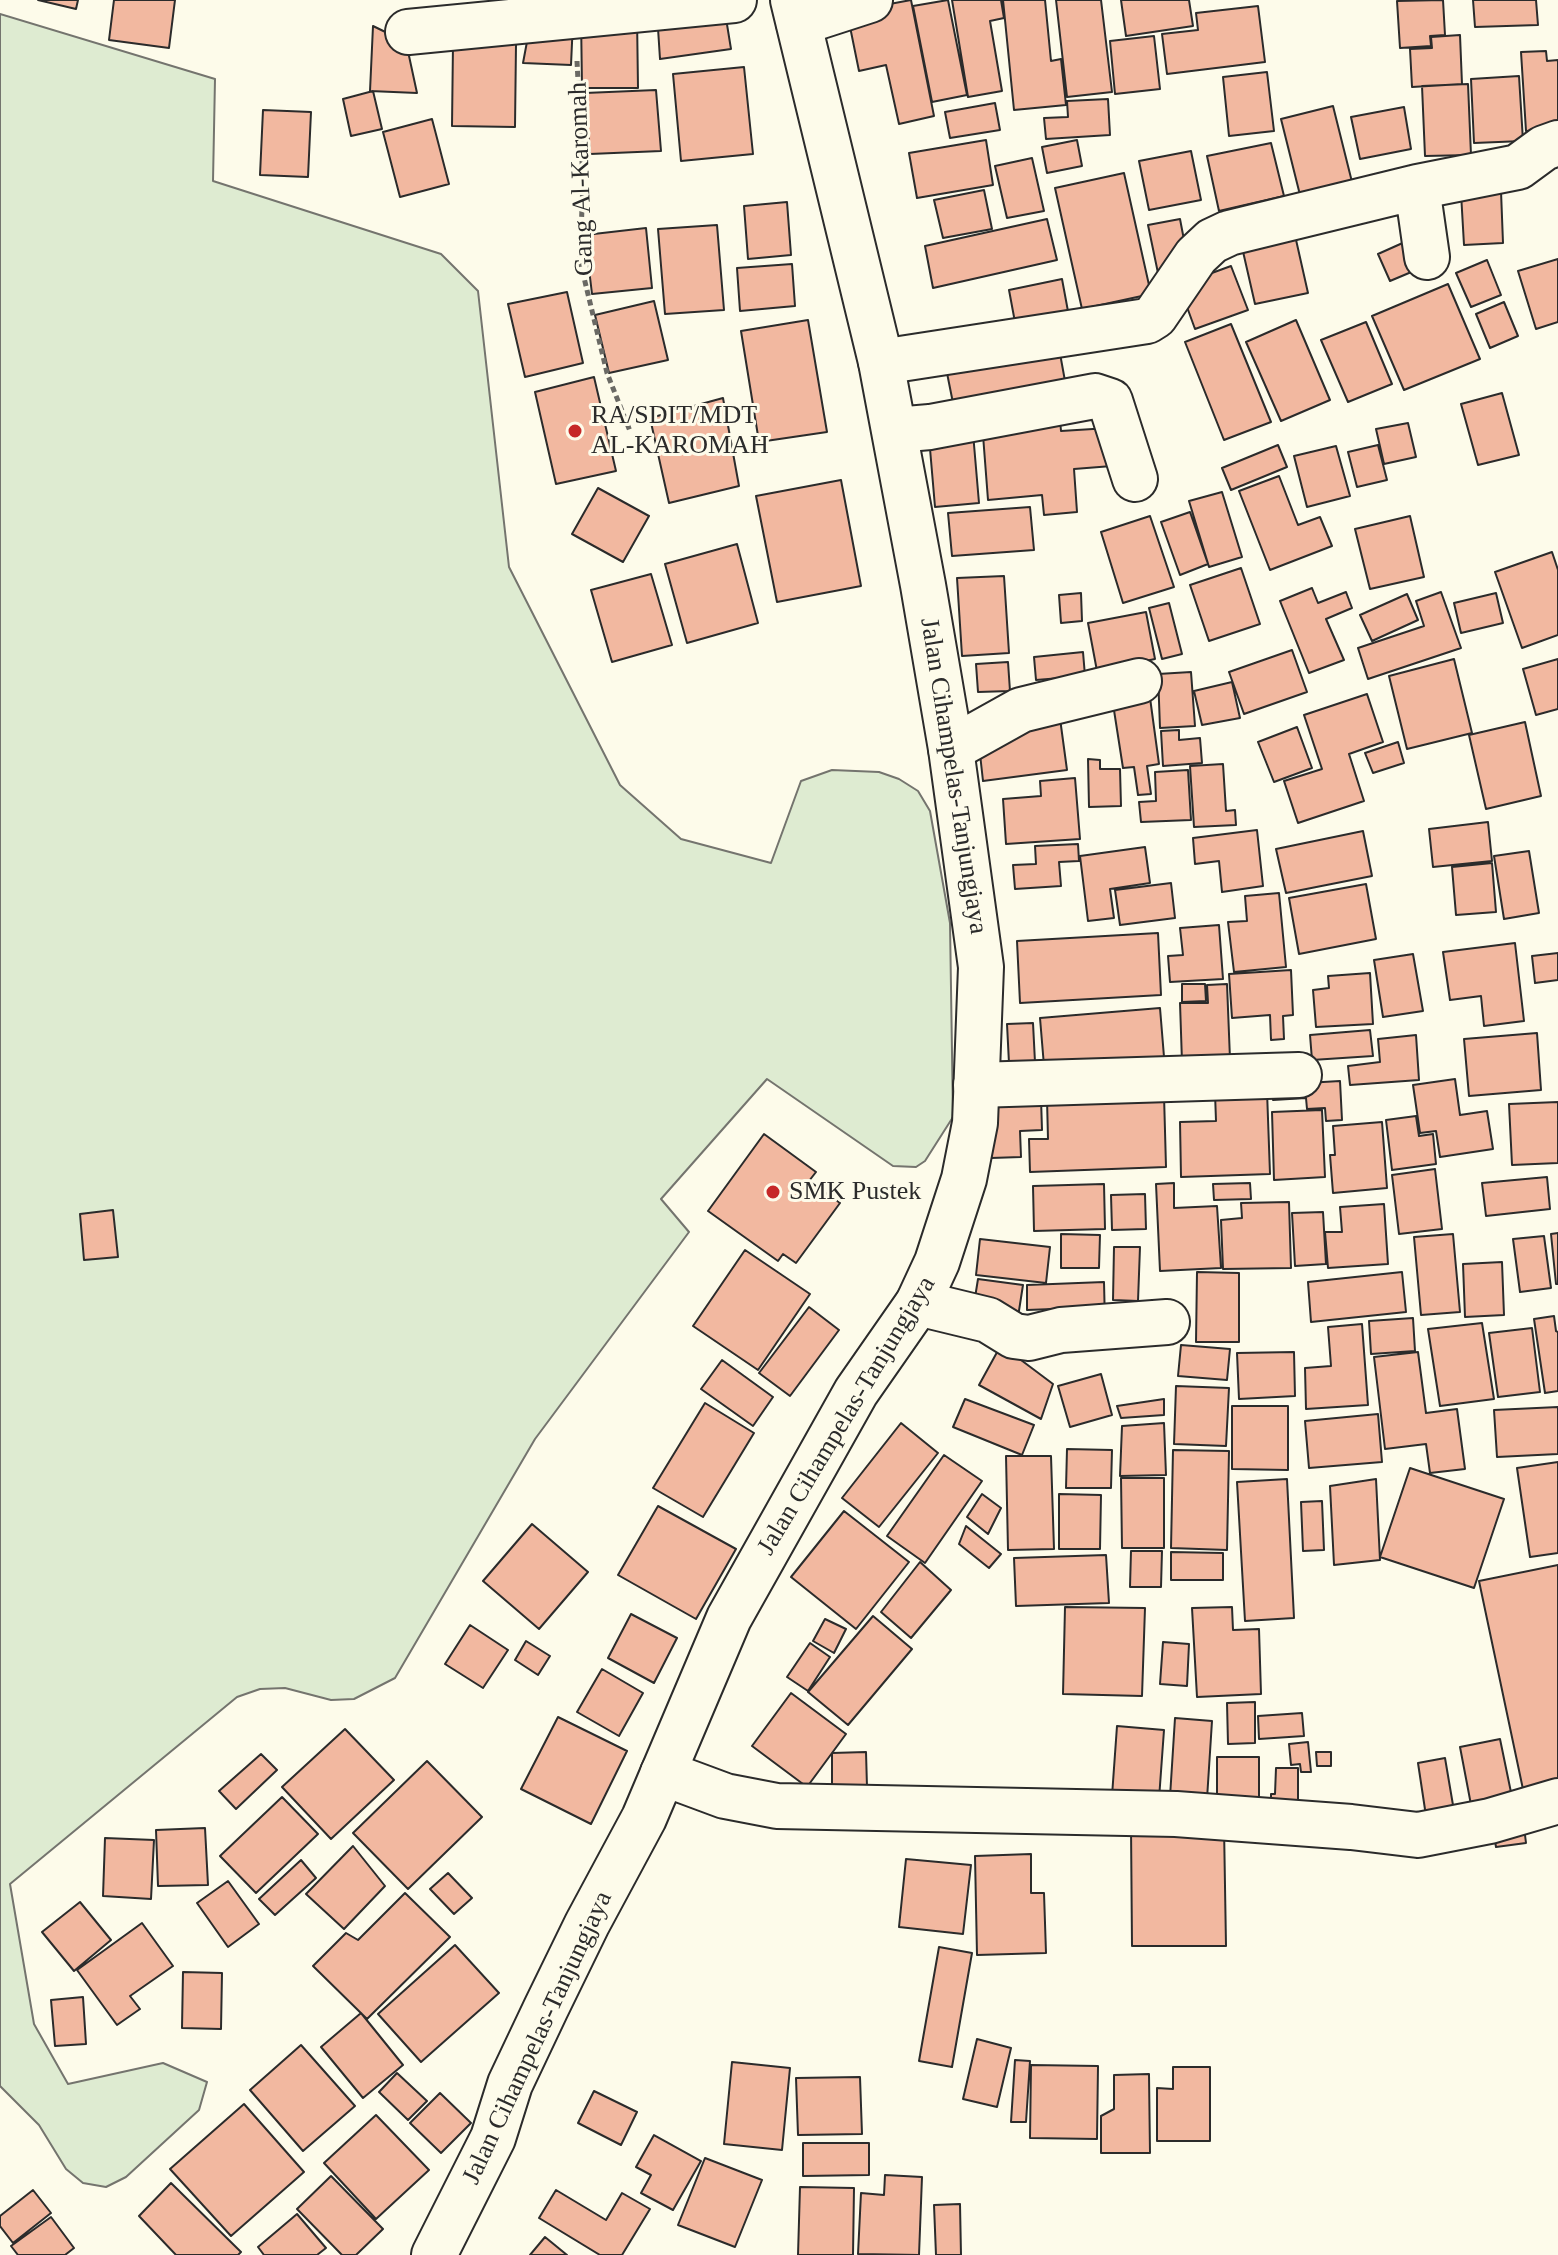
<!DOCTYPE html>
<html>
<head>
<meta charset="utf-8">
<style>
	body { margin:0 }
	canvas { display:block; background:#fdfbea }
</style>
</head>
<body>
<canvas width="1558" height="2255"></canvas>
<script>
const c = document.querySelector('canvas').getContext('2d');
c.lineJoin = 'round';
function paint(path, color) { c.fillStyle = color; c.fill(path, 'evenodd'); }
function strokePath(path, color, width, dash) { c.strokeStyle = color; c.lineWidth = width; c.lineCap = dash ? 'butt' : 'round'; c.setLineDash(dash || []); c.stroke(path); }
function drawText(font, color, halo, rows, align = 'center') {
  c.font = font + ' "Times New Roman",serif'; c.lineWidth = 6; c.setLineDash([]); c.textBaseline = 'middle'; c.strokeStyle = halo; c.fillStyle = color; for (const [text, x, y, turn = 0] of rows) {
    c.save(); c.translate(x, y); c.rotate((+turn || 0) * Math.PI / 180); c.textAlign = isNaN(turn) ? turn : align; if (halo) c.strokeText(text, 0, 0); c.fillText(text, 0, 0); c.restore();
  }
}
const green = new Path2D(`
	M0,14L215,79L213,181L441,254L478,291L509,567L620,785L681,839L771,863L801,781L832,770L879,772L899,779L918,791L930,811L950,923L953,1117L925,1161L916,1167L893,1166L767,1079L661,1199L689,1232L535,1439L395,1678L354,1699L331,1700L285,1688L260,1689L237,1697L10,1884L34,2024L68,2084L163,2063L207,2082L199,2110L126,2177L106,2187L83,2183L66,2169L39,2125L0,2086Z`);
paint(green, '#deebd1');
strokePath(green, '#74746e', 2);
const building = new Path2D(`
	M38,0H78L76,9Z
	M114,0H175L169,48L109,40Z
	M911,0L934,116L899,124L886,65L859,71L847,12Z
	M948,0L967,95L932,102L913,6Z
	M952,0H1001L1004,18L990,21L1002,91L968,97Z
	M1003,0H1045L1051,61L1061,59L1066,105L1014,110Z
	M1056,0H1101L1112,92L1067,97Z
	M1121,0H1189L1193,26L1126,36Z
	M1443,0L1445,35L1430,36L1431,46L1400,48L1397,1Z
	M1473,0H1536L1538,25L1475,27Z
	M724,6L731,49L660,59L657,13Z
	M1258,6L1265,62L1167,74L1162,34L1198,30L1196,13Z
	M581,16H637L638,88H582Z
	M573,21L571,65L523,63L529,31Z
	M373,26L406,42L417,93L370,91Z
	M1460,35L1462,84L1412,87L1410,49L1432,48L1431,37Z
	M1154,36L1160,89L1115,94L1110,41Z
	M453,43L516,44L515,127L452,126Z
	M1546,51L1547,61L1558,60V129L1526,131L1521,52Z
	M744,67L753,154L681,161L673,74Z
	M1267,72L1274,131L1229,136L1223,77Z
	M1519,76L1523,141L1474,143L1471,79Z
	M1468,84L1471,155L1425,156L1422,86Z
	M656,90L661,151L590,154L585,93Z
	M373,91L382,129L351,136L343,99Z
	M1108,99L1110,135L1046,139L1044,118L1068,117L1067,101Z
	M995,103L1000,130L950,138L945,112Z
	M1333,106L1352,182L1300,195L1281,119Z
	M1404,107L1411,149L1360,159L1351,117Z
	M263,110L311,112L308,177L260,175Z
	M432,119L449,184L400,197L383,132Z
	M986,140L993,185L917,198L909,153Z
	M1077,140L1082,166L1047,173L1042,147Z
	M1271,143L1284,196L1219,211L1207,156Z
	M1191,151L1201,200L1149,210L1139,161Z
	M1032,158L1044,211L1007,218L995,166Z
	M1124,173L1151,294L1082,309L1055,188Z
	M984,190L992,229L943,238L934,200Z
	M1501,191L1503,243L1464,245L1461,193Z
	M787,202L791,255L748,259L744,206Z
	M1047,219L1057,260L933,288L925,246Z
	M1180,219L1189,266L1158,273L1148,225Z
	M1292,222L1308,293L1255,304L1239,234Z
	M717,225L724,310L665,314L658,229Z
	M646,228L652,288L592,294L585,235Z
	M1416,237L1428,265L1390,281L1378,254Z
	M1558,259V322L1536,329L1518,271Z
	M1487,260L1501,295L1471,307L1456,273Z
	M792,264L795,306L740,311L737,268Z
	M1231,266L1248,310L1195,329L1179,285Z
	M1062,279L1070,322L1017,333L1009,290Z
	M1448,284L1480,359L1404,390L1372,316Z
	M567,292L583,363L525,377L508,304Z
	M654,301L668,360L609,373L595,315Z
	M1504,302L1518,336L1490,348L1476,314Z
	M808,320L827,432L759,442L741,331Z
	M1296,320L1330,400L1281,421L1246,342Z
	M1366,322L1392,384L1348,402L1321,340Z
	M1231,324L1271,422L1224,440L1185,342Z
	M1057,337L1065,381L953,403L944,358Z
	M594,377L616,471L556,484L535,392Z
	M1502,393L1519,455L1478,465L1461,404Z
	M723,398L739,486L669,503L650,418Z
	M1059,409L1061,431L1109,428L1112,466L1074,469L1077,512L1044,515L1042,495L988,500L983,435Z
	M1408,423L1416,457L1384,464L1376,429Z
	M973,433L979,503L935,507L929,437Z
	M1278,445L1287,467L1231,490L1222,468Z
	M1378,445L1387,480L1357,487L1348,452Z
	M1336,446L1350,496L1307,507L1294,456Z
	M1279,476L1298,525L1320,517L1332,546L1270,570L1239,491Z
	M841,480L861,586L777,602L756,496Z
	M598,488L649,516L623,562L572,534Z
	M1222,492L1242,557L1209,567L1189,501Z
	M1030,507L1034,550L952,556L948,513Z
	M1190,512L1208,564L1180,575L1161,522Z
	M1150,516L1174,587L1123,603L1101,532Z
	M1410,516L1424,577L1370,589L1355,529Z
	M737,544L758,623L687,643L665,564Z
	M1552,552L1558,570V635L1522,648L1495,572Z
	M1241,568L1260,624L1209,641L1190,585Z
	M651,574L672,645L612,662L591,590Z
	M1004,576L1009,653L962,656L957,578Z
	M1312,588L1318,603L1346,592L1352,608L1326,619L1344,660L1309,673L1280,601Z
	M1441,592L1461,648L1368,679L1358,648L1424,626L1416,601Z
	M1081,593L1082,621L1061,623L1059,595Z
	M1496,593L1503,623L1461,633L1454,603Z
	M1407,594L1418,620L1372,641L1360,615Z
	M1169,603L1182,654L1162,659L1149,608Z
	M1146,612L1155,659L1097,671L1088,623Z
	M1292,650L1307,692L1244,714L1229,672Z
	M1083,652L1085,676L1036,680L1034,657Z
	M1454,659L1472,733L1407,749L1389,676Z
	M1558,659V709L1536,715L1523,669Z
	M1008,662L1010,691L978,692L976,664Z
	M1191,672L1195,726L1160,728L1158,674Z
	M1232,682L1240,718L1202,725L1194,691Z
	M1148,683L1159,764L1147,766L1151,794L1138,795L1134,767L1123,768L1111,691Z
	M1367,694L1383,742L1349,754L1364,801L1298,823L1284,781L1322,769L1304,715Z
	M1059,711L1067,770L983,781L979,745Z
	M1525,722L1541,796L1486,809L1469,735Z
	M1297,727L1312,768L1274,782L1258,742Z
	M1179,730V740L1200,738L1202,763L1163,766L1161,731Z
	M1398,742L1404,763L1373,773L1365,753Z
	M1088,759L1100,760V769H1120L1121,806L1089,807Z
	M1223,764L1226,811L1235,810L1236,825L1194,827L1190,766Z
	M1188,770L1191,820L1141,822L1139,802L1156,801L1155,772Z
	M1075,778L1080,839L1006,844L1003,799L1041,796L1040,781Z
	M1488,822L1492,861L1433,867L1429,829Z
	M1257,830L1263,886L1222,892L1219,861L1195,864L1193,838Z
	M1363,831L1372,876L1286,893L1276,849Z
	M1078,844L1079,861L1059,862L1061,886L1015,889L1013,865L1036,864L1035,846Z
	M1145,847L1150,883L1110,889L1114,918L1088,921L1080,856Z
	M1529,851L1539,913L1504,919L1494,856Z
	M1492,863L1496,912L1456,915L1452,867Z
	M1171,883L1175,918L1120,925L1115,890Z
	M1366,884L1376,939L1299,954L1289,898Z
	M1279,893L1286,967L1234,972L1228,922L1247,921L1245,896Z
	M1219,925L1223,979L1170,982L1168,956L1183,955L1180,928Z
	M1158,933L1161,995L1020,1003L1017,941Z
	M1515,943L1524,1021L1484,1026L1481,996L1450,1000L1443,952Z
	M1558,953V980L1535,983L1532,956Z
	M1413,954L1423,1011L1383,1017L1374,960Z
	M1291,970L1293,1015L1283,1016L1284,1039L1271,1040L1270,1015L1232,1018L1229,974Z
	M1370,973L1373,1024L1316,1027L1313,990L1329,988L1328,976Z
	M1182,984H1205L1206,1001L1182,1002Z
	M1227,984L1230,1059L1182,1062L1180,1003H1208L1207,985Z
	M1160,1008L1165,1069L1045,1078L1040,1018Z
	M1033,1023L1036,1082L1010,1083L1007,1024Z
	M1370,1030L1373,1056L1312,1060L1310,1035Z
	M1537,1033L1541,1090L1469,1096L1464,1039Z
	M1416,1035L1419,1080L1350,1085L1348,1066L1380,1062L1378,1039Z
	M1455,1079L1460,1115L1487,1111L1493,1149L1440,1157L1436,1131L1420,1133L1413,1085Z
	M1340,1081L1342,1120L1326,1121L1325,1108L1307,1109L1306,1098L1273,1100L1272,1085Z
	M1267,1091L1270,1174L1181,1177L1180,1122L1216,1121L1215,1093Z
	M1164,1095L1166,1167L1030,1172L1029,1139H1048L1047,1099Z
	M1041,1098L1042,1130L1020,1131L1021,1157L991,1158L990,1100Z
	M1558,1102V1163L1512,1165L1509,1104Z
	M1322,1110L1325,1177L1274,1180L1272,1112Z
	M1416,1116L1419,1136L1433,1134L1436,1164L1392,1170L1386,1120Z
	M1382,1122L1387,1188L1333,1193L1330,1155H1335L1333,1126Z
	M764,1134L816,1172L809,1181L840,1203L796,1263L783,1254L778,1261L708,1211Z
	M1435,1169L1442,1229L1399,1234L1392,1175Z
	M1547,1177L1550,1209L1486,1216L1482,1183Z
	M1174,1183V1208L1217,1206L1221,1268L1160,1271L1156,1184Z
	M1250,1183L1251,1199L1214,1200L1213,1184Z
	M1104,1184L1105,1229L1034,1231L1033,1186Z
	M1145,1194L1146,1229L1112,1230L1111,1195Z
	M1289,1202L1291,1268L1223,1269L1221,1220L1242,1218L1241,1203Z
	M1384,1204L1388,1264L1328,1268L1325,1232H1342L1340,1207Z
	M113,1210L118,1257L84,1260L80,1214Z
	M1323,1212L1326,1264L1295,1266L1292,1213Z
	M1558,1233V1284H1556L1551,1234Z
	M1061,1234L1100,1235L1099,1268H1061Z
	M1453,1234L1460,1312L1421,1315L1414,1237Z
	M1544,1236L1551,1288L1520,1292L1513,1239Z
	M980,1239L1050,1247L1046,1283L976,1275Z
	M1114,1247H1140L1138,1301L1113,1300Z
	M745,1250L810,1294L758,1370L693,1326Z
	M1502,1262L1504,1315L1465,1317L1463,1264Z
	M1197,1272L1239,1273V1342H1196Z
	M1402,1272L1406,1312L1311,1322L1308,1282Z
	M978,1279L1023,1285L1018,1317L973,1310Z
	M1104,1282L1105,1324L1053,1326V1309L1027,1310V1285Z
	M809,1307L839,1330L790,1396L759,1373Z
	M1554,1316L1556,1331L1558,1332V1391L1545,1393L1534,1319Z
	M1413,1318L1415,1351L1371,1354L1369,1321Z
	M1482,1323L1494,1399L1440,1406L1428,1329Z
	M1362,1324L1368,1405L1306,1409L1305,1368L1331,1366L1328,1327Z
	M1532,1328L1540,1392L1498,1397L1489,1333Z
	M1001,1345L1053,1384L1041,1419L979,1385Z
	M1181,1345L1230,1349L1227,1380L1178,1376Z
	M1294,1352L1295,1396L1239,1399L1237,1353Z
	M1418,1352L1426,1413L1457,1409L1465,1469L1430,1473L1426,1444L1385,1449L1374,1357Z
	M722,1360L773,1397L753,1426L701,1389Z
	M1101,1374L1112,1415L1070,1427L1058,1386Z
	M1176,1386L1229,1388L1226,1446L1174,1444Z
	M965,1399L1034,1425L1022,1455L953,1427Z
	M1164,1399V1415L1121,1418L1117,1406Z
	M705,1403L754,1433L703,1517L653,1488Z
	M1232,1406H1288V1470L1232,1469Z
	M1558,1407V1454L1497,1457L1494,1410Z
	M1378,1414L1382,1462L1309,1468L1305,1421Z
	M901,1423L938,1453L879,1527L842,1498Z
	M1164,1423L1166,1475L1120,1476L1122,1426Z
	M1067,1449L1112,1450L1111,1488H1066Z
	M1173,1450L1229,1451L1227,1550L1171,1548Z
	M944,1455L982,1481L925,1563L887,1536Z
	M1006,1456H1051L1054,1549L1008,1550Z
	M1558,1462V1553L1530,1557L1517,1468Z
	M1410,1468L1504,1499L1474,1588L1380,1557Z
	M1121,1478H1164V1548H1122Z
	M1287,1479L1294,1618L1245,1621L1237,1482Z
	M1376,1479L1380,1560L1334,1565L1330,1486Z
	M982,1494L1001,1508L988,1534L967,1517Z
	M1059,1494L1101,1495L1100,1549H1059Z
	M1322,1501L1324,1550L1303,1551L1301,1502Z
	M658,1506L736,1549L696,1619L618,1575Z
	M844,1511L909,1562L856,1629L791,1577Z
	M532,1524L588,1572L539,1629L483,1581Z
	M966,1526L1001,1554L989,1568L959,1544Z
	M1131,1551H1162L1161,1587H1130Z
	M1171,1552L1223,1553V1580H1171Z
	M1106,1555L1109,1603L1016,1606L1014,1558Z
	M920,1562L951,1590L911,1638L881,1612Z
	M1558,1565V1787L1524,1794L1479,1581Z
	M1065,1607L1145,1608L1142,1696L1063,1694Z
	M1232,1607L1233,1630L1259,1629L1261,1694L1197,1697L1192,1608Z
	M631,1614L677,1638L654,1683L608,1658Z
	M873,1616L912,1649L848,1725L808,1692Z
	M825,1619L846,1629L834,1653L813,1641Z
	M470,1625L508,1650L483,1688L445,1664Z
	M526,1641L550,1656L538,1675L515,1660Z
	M1163,1642L1189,1644L1187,1686L1160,1684Z
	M810,1643L830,1657L808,1691L787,1677Z
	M602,1669L643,1693L619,1736L577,1712Z
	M791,1693L846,1734L807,1787L752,1746Z
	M1255,1702V1743L1228,1744L1227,1703Z
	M1302,1713L1304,1736L1259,1739L1258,1716Z
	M558,1717L627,1751L591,1824L521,1789Z
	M1175,1718L1212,1721L1207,1799L1170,1797Z
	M1117,1726L1164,1730L1159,1799L1112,1796Z
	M345,1729L394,1780L331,1839L282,1787Z
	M1500,1739L1513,1802L1472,1810L1460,1747Z
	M1308,1742L1311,1772H1301L1300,1764L1291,1765L1289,1744Z
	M866,1752L867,1787H832V1753Z
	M1316,1752H1331V1766H1317Z
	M261,1754L277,1770L236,1809L219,1791Z
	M1217,1757H1259V1808H1217Z
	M1445,1758L1454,1811L1426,1816L1418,1763Z
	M427,1761L482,1817L408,1889L353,1833Z
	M1276,1768H1298V1807L1271,1806V1794H1275Z
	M282,1797L318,1834L256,1893L220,1856Z
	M1523,1819L1526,1843L1496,1847L1492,1824Z
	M1224,1826L1226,1946H1132L1131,1827Z
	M205,1828L208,1885L158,1886L156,1830Z
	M105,1838L154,1840L151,1899L103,1896Z
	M353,1846L385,1886L344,1929L306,1894Z
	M1031,1854V1893H1044L1046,1953L977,1955L975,1856Z
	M906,1859L971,1865L963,1934L899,1927Z
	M301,1860L316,1878L275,1915L259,1899Z
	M448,1873L472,1898L454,1914L430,1889Z
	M228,1881L259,1924L228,1947L197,1903Z
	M405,1893L450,1937L367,2019L313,1966L346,1933L358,1940Z
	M80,1902L111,1940L74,1971L42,1932Z
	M142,1923L173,1966L130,1996L140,2009L117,2025L77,1970Z
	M455,1945L499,1993L421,2062L378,2014Z
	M939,1947L972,1953L952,2067L919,2061Z
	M183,1972L222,1973L221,2029L182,2028Z
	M83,1997L86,2044L55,2046L51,2000Z
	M361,2013L403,2065L363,2098L321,2047Z
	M977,2039L1011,2048L997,2107L963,2099Z
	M301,2045L355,2106L303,2151L250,2090Z
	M1015,2060L1030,2061L1026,2122H1011Z
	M732,2062L790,2068L782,2150L724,2144Z
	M1031,2065L1098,2066L1097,2139L1030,2138Z
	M1173,2067H1210V2141H1157V2088L1173,2089Z
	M397,2073L427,2101L408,2120L379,2092Z
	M1149,2074L1150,2153H1101V2116L1114,2109V2075Z
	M860,2077L862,2134L798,2135L796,2078Z
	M594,2091L637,2112L621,2145L578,2123Z
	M440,2093L471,2123L441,2153L410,2123Z
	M244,2104L304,2172L231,2236L170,2169Z
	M376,2115L429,2170L376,2219L324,2163Z
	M654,2135L701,2161L673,2210L641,2193L651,2175L636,2167Z
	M803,2143H869V2175L803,2176Z
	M705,2158L762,2180L735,2247L678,2225Z
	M885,2175L922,2177L919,2255L858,2254L861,2193L884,2195Z
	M331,2176L383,2229L356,2255H342L297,2209Z
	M171,2183L241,2252L238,2255H176L139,2216Z
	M800,2187L854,2188L853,2255H798Z
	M33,2190L51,2213L13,2243L0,2226V2216Z
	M556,2190L606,2220L622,2193L650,2209L622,2255H600L539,2218Z
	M960,2204L961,2255H936L934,2205Z
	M297,2214L326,2248L317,2255H264L258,2247Z
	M51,2217L74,2248L65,2255H18L11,2246Z
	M545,2237L567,2255H530Z`);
paint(building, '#f2b8a0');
strokePath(building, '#2b2b2b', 2);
const minor = new Path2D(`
	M799,23L870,0
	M408,32L734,0
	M1417,187L1427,257
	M881,362L1147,321L1155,316L1196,256L1212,241L1229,233L1417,187L1518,167L1544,148L1558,143
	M895,430L930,427L1095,396L1110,401L1135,479
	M951,749L1021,710L1139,681
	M976,1085L1299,1075
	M918,1303L988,1320L1014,1336L1029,1338L1061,1330L1167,1322
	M663,1773L725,1796L777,1806L1176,1814L1351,1827L1418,1835L1490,1821L1558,1801`);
const major = new Path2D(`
	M434,2255L493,2138L510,2084L546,2008L587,1924L644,1818L729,1618L856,1392L918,1303L937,1262L964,1179L975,1123L981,967L951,749L923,585L881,362L793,0`);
strokePath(minor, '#2b2b2b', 48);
strokePath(major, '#2b2b2b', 48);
strokePath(new Path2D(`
	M577,61L583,181L580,261L607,373L630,431`), '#6a6964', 5, [6, 4]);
strokePath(minor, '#fdfbea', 44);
strokePath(major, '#fdfbea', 44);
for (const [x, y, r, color] of [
	[575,431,8,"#c62828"],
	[773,1192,8,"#c62828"]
]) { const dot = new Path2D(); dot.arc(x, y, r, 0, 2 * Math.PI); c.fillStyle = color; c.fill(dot); strokePath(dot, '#fdfbea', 3); }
drawText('26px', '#2b2b2b', '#fdfbea', [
	["Gang Al-Karomah",582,179,-92],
	["Jalan Cihampelas-Tanjungjaya",953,776,81],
	["Jalan Cihampelas-Tanjungjaya",847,1416,-59],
	["Jalan Cihampelas-Tanjungjaya",538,2038,-65]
]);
drawText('26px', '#2b2b2b', '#fdfbea', [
	["RA/SDIT/MDT",591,416],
	["AL-KAROMAH",591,446],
	["SMK Pustek",789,1192]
], 'left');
</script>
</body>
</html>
